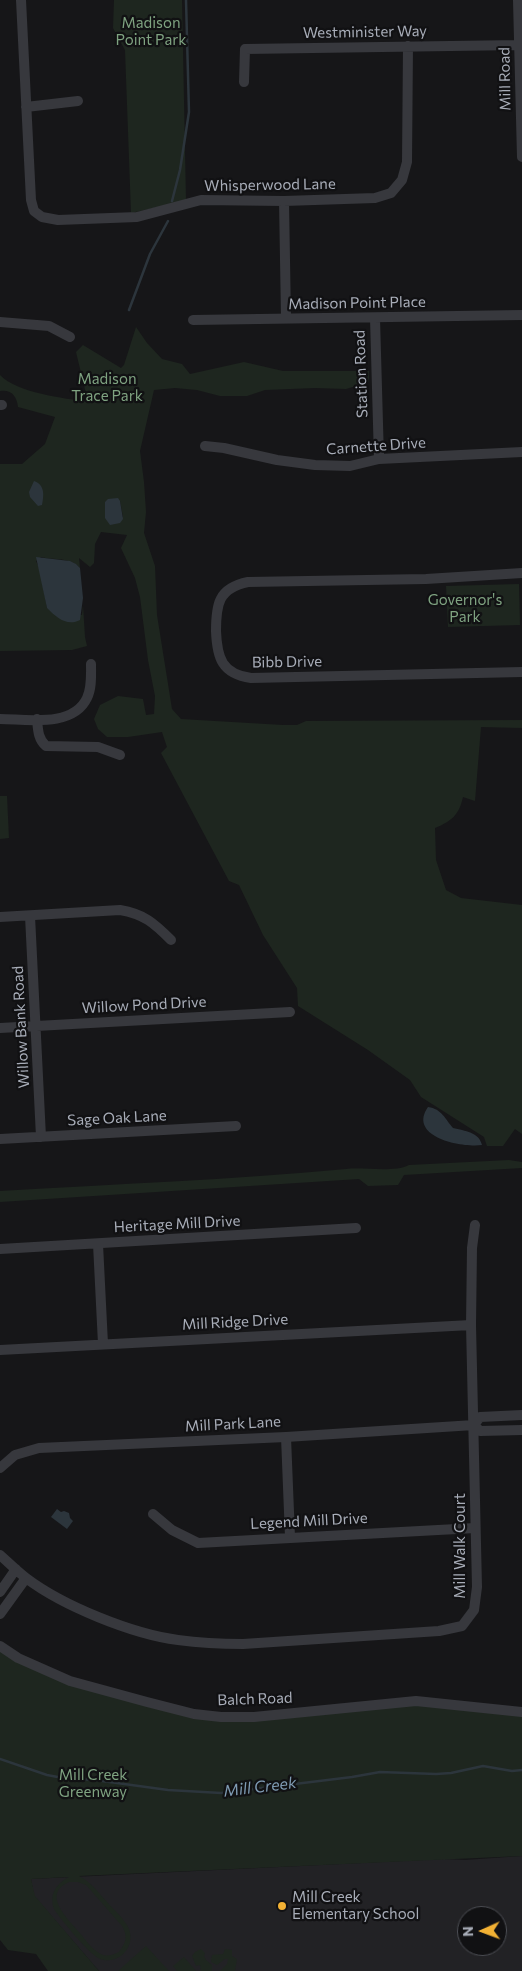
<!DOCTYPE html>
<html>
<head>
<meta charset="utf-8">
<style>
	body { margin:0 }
	#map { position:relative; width:522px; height:1971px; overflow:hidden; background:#161618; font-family:Commissioner,sans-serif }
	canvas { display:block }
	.north { position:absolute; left:457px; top:1906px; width:50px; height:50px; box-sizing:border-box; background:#111113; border:1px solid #4d4f55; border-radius:50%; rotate:268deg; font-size:14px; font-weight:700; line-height:20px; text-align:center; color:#a8adb8 }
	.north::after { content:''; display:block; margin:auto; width:18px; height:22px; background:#f2b134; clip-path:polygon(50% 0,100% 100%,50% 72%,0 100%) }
</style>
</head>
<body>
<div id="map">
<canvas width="522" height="1971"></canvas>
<div class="north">N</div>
</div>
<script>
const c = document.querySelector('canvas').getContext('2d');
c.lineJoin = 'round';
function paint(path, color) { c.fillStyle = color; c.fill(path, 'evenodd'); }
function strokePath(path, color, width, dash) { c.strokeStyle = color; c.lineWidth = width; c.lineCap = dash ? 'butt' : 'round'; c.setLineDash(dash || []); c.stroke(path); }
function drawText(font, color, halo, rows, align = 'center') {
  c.font = font + ' Commissioner,sans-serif'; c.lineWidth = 4.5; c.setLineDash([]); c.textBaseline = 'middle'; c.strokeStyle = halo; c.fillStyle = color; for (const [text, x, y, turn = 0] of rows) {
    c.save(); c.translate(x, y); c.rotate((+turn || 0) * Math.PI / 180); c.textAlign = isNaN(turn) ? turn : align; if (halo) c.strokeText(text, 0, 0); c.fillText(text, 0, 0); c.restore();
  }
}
paint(new Path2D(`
	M522,1856V1971H99L34,1896L31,1879L444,1859L465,1860ZM467,1916H497V1946H467Z`), '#222225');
paint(new Path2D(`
	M114,0H182L186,201L131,213L125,50L113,28Z
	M136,327L147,343L162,359L182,364L190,374L244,362L283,371H369V382L346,389L315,388L265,390L247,396H220L197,390L175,388L154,390L140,451L144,482L146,512L144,533L155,566L157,615L172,709L181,719L283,725H297L306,721L522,720V728L481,727L475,801L463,797C459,815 452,821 435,828L436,860L446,890L461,898L522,905V1134L515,1129L503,1146H487L484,1137L421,1097L410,1080L368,1050L298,1006L297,988L263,935L239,885L229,881L161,753L167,747L162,732L128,737H107L98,729L94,719L100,705L118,696L143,699L146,715L154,714L155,696L148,660L140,597L135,578L121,548L127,535L101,532L95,544L94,563L90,567L79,558L80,568C71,557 53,560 41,557L36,561L40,570L47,608L82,615L83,605L85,637L87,646L72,650L0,651V464H22L45,444L55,417L18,407C17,396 11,389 0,391V375C17,393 64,398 88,402L76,352L83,345L121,368L124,365ZM120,501L123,517L105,518V502Z
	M519,584L520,625L448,627L446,586Z
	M0,796H7L9,838L0,839Z
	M509,1160L522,1162V1168L404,1175L398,1185L368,1186L359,1179L0,1202V1191C115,1184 231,1180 346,1169C365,1167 393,1173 409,1165Z
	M0,1646L70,1681L221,1717L416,1701L522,1712V1856L79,1876C91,1882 98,1892 107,1902C114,1910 125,1919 129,1929C136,1948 117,1967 98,1958C89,1953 60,1919 54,1909C49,1894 56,1884 69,1877L31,1879L35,1896L99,1971H48L36,1954L8,1950L0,1940ZM69,1882H78L86,1885L122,1926C128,1936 126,1943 119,1952C113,1955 107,1957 101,1954C92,1950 85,1939 79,1932C68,1919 41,1894 69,1882Z
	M146,1946L169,1971H118Z
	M201,1949L205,1953L204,1956L206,1960L212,1965V1971H201L200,1965L196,1966L192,1956L195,1952Z
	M225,1949L232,1950V1956L237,1959L235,1971H220L227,1964L228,1959H225L217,1965L211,1962L212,1955L223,1954Z
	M184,1957L196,1971H177L173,1966Z`), '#1e261f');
paint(new Path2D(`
	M34,481C45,485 44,495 42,505L38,506L30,497L29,492Z
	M118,498L120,501L123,519L120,523L110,525L105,518V502L108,499Z
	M36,557L70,561L76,564L80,568L83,598L80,620C67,627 56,617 47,608Z
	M428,1107C442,1109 445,1119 453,1128C465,1131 479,1132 482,1145C462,1148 407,1137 428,1107Z
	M57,1509L61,1512L64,1511L69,1513L70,1518L73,1521L67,1529L51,1517Z`), '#2c353c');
strokePath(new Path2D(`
	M172,201L180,170L189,112L186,0
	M129,310L150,254L168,221
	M0,1759L47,1775L63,1778L95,1780L168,1790L221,1793L352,1777L380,1772L436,1774L451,1773L483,1766L512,1771L522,1770`), '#2c353c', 2.5);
strokePath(new Path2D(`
	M21,0L31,200L34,211L42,217L58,220L137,217L201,200L284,201L375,198L391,193L402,180L407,162L408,46
	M518,0L522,157
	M244,82L245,49L519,45
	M26,107L78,101
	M284,201L286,318
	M375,318L379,459
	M193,320L522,315
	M0,322L49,326L70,337
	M0,405H2
	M205,446L224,448L277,460L315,465L350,466L379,459L522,452
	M522,573L426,579L248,582C218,588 216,605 216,631C217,658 222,674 251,678L522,672
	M0,719C26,719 73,728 87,698C92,688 91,675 91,664
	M37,719C38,730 38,739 46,746L98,747L120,755
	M30,916L41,1137
	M0,917L120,910C144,914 154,923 171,940
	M0,1028L290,1012
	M0,1139L236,1126
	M98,1244L103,1344
	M0,1249L356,1228
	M0,1350L471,1325
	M474,1425L480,1431L522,1430
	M286,1437L290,1537
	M0,1468L15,1455L39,1448L286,1437L474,1425L480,1417L522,1415
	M153,1514L172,1530L198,1543L475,1528
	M0,1555C9,1563 17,1571 26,1578C63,1606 132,1634 178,1640C200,1643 221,1644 243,1644L439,1631L462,1626L474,1610L477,1587L471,1325L472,1248L475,1225
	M0,1592L16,1569
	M0,1614L26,1578
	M0,1646L18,1658L70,1681L147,1702L194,1714L221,1717H254L416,1701L522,1712`), '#37383d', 10);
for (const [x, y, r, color] of [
	[282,1906,5,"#f2b134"]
]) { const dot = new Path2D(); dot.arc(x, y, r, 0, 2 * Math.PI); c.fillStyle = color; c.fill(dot); strokePath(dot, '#111113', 2); }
drawText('15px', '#7fa381', '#111113', [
	["Madison",151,23],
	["Point Park",151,40],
	["Madison",107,379],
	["Trace Park",107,396],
	["Governor's",465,600],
	["Park",465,617],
	["Mill Creek",93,1775],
	["Greenway",93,1792]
]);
drawText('15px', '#a8adb8', '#111113', [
	["Westminister Way",365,32,-1],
	["Mill Road",505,79,-91],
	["Whisperwood Lane",270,185,-1],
	["Madison Point Place",357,303,-1],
	["Station Road",361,374,-92],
	["Carnette Drive",376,446,-4],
	["Bibb Drive",287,662,-1],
	["Willow Pond Drive",144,1005,-3],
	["Willow Bank Road",21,1027,-93],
	["Sage Oak Lane",117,1118,-3],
	["Heritage Mill Drive",177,1224,-3],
	["Mill Ridge Drive",235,1322,-3],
	["Mill Park Lane",233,1424,-3],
	["Legend Mill Drive",309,1521,-3],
	["Mill Walk Court",460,1546,-90],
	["Balch Road",255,1699,-2]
]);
drawText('15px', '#a8adb8', '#111113', [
	["Mill Creek",292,1897],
	["Elementary School",292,1914]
], 'left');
drawText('italic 16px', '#7f9bb3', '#111113', [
	["Mill Creek",260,1787,-7]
]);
</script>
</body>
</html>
